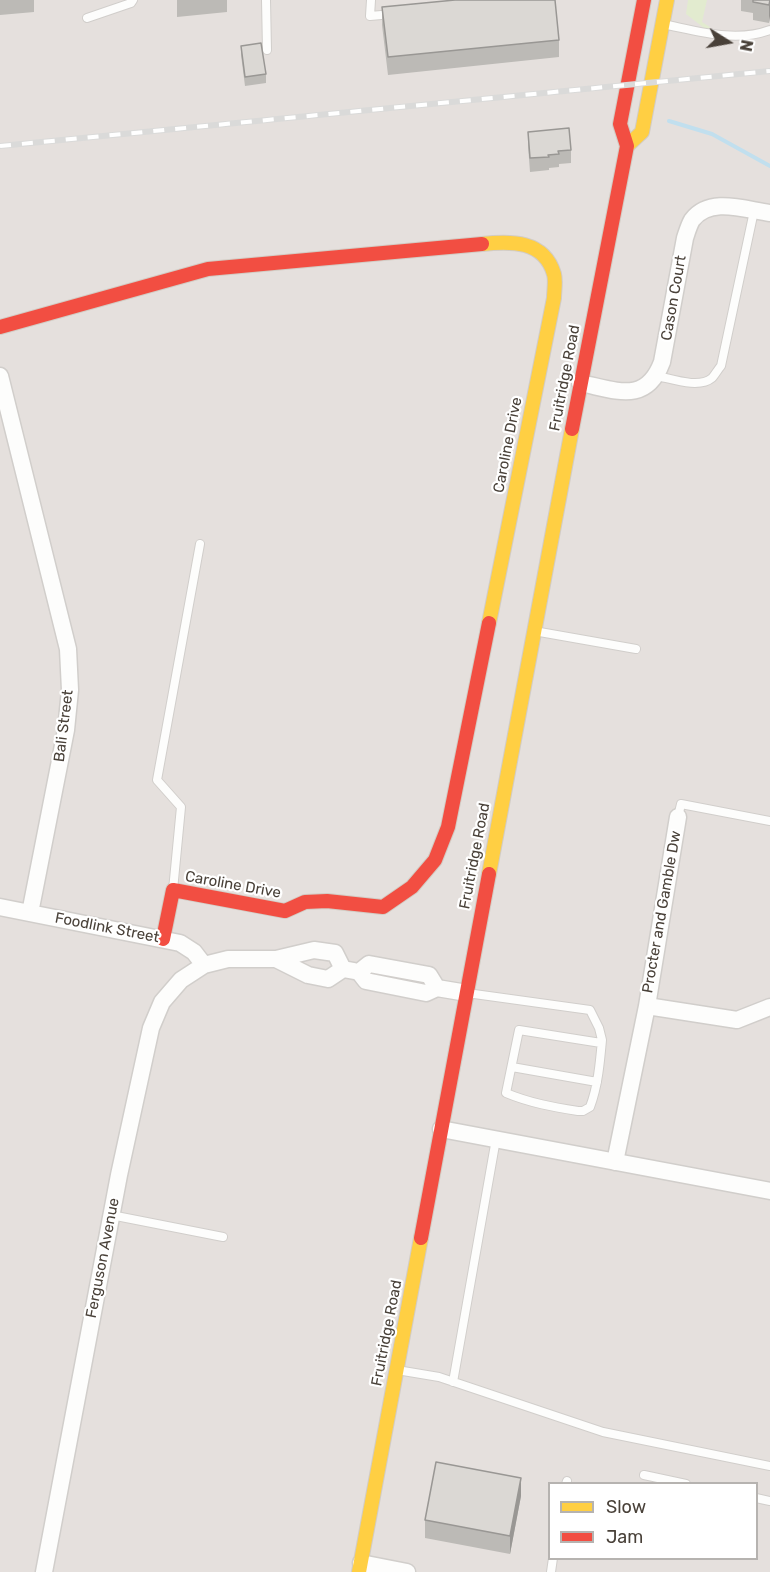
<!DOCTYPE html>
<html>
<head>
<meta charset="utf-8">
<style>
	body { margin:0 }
	#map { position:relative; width:770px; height:1572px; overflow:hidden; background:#f3f0ed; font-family:Rubik,sans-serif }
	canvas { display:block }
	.legend { position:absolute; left:548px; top:1482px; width:210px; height:78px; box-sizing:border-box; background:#fff; border:2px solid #b6b3b0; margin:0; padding:8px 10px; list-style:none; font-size:18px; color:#494139 }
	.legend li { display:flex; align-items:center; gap:12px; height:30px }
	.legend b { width:30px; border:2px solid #b6b3b0 }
	.north { position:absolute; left:698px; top:12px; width:60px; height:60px; -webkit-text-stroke:4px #fff; paint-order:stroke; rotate:101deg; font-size:16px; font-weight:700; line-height:24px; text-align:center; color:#494139 }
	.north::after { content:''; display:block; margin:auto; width:21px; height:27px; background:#494139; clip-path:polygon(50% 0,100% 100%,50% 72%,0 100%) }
</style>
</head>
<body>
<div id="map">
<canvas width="770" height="1572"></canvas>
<ul class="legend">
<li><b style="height:8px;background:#ffcf43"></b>Slow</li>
<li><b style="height:8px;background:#f24e42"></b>Jam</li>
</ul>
<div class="north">N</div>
</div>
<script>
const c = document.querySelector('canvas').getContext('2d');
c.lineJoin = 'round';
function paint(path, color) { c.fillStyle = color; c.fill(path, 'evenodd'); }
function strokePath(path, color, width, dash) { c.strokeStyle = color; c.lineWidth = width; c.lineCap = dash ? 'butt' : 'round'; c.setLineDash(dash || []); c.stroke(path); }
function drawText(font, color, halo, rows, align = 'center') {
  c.font = font + ' Rubik,sans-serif'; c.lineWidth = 4.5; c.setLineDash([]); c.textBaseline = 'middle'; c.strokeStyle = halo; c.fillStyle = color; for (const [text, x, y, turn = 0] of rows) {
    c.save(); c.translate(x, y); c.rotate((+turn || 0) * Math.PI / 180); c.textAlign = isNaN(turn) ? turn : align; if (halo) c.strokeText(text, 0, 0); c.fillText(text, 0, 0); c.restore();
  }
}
paint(new Path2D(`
	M0,0H770V1572H0ZM550,1484H756V1558H550Z`), '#e5e0dd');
paint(new Path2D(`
	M688,0H707L702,22L710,27L708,31L686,14Z`), '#e2ebcf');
strokePath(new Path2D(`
	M669,121L712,134L770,166`), '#c1dfee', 4);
const lane = new Path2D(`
	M266,0L267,50
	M371,0L370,16L393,14
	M87,18L131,3L133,0
	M663,24C698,31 735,43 770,30
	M657,376C672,379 699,389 712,378C715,375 718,369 721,366L754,211
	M534,631L636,649
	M678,817L681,804L770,821
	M173,890L181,807L157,780L200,544
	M467,993L590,1010L599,1028L602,1040C600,1062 598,1086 590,1107L583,1111H578C553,1107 530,1103 506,1093L519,1030L601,1043
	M512,1067L597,1082
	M111,1215L223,1237
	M397,1370L439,1377L603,1432L770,1466
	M453,1382L496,1139
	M644,1475L686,1484
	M566,1484L567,1481
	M756,1498L770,1501
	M551,1572L553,1558`);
const street = new Path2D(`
	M0,376L68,649L70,690L66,730L30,913
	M580,383C616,390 646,405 662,362L685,238C687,232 689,225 692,220C710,196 746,210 770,213
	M0,907L180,943L194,952L204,965
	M276,959L308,975L328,979L343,969L354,971
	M359,972L369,964L429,975L437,988L467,993
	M359,972L366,981L426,993L437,988
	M647,1006L737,1020L770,1007
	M441,1129L770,1191
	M615,1162L647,1006L678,817
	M361,1563L407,1572
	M44,1572L119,1175L151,1028L162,1002L181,980L204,965L228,959H276L314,950L335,953L343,969`);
const slow = new Path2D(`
	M627,146L642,132L667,0
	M482,244C511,241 544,240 554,274C556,281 554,291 554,298L489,623
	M489,874L572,429
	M359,1572L421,1238`);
const jam = new Path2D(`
	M0,327L208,269L482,244
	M572,429L627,146L620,124L644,0
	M163,939L173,890L285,911L305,902L327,901L383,907L412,887L435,860L448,827L489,623
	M421,1238L489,874`);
strokePath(lane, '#d1cecb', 10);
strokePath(street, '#d1cecb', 19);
strokePath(slow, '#d2ccc4', 16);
strokePath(jam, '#d2ccc4', 16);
strokePath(lane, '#fdfdfc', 8);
strokePath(street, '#fdfdfc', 16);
strokePath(slow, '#ffcf43', 14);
strokePath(jam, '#f24e42', 14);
const rail = new Path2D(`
	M0,146L770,71`);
strokePath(rail, '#dadad9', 6);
strokePath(rail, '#fff', 4, [11]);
paint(new Path2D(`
	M0,0H34V12L0,15Z
	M177,0H227V12L177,17Z
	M741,0H770L769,23L753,20V13L741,11Z
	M382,7L559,40V57L388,75L382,25Z
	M241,46L266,74V83L245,86L241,55Z
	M528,132L571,150V163L559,164V167L549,168V170L530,172L528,145Z
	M521,1496L510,1554L425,1538V1520Z`), '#bcbab6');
paint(new Path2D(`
	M770,0V16L769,23V5Z
	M521,1478V1496L510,1554V1536Z`), '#999794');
const building = new Path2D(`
	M455,0H555L559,40L388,57L382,7Z
	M753,0H770L769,5L753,2Z
	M261,43L266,74L245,77L241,46Z
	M569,128L571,150L558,151L559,154L548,155L549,157L530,158L528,132Z
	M436,1462L521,1478L510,1536L425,1520Z`);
paint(building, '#dbd8d4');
strokePath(building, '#999794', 1.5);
drawText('15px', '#494139', '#fff', [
	["Cason Court",674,298,-80],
	["Fruitridge Road",565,378,-79],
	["Caroline Drive",508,445,-79],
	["Bali Street",64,726,-83],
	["Fruitridge Road",475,856,-79],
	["Caroline Drive",233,885,10],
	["Procter and Gamble Dw",662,912,-80],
	["Foodlink Street",107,928,11],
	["Ferguson Avenue",103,1258,-79],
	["Fruitridge Road",387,1333,-79]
]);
</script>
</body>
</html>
